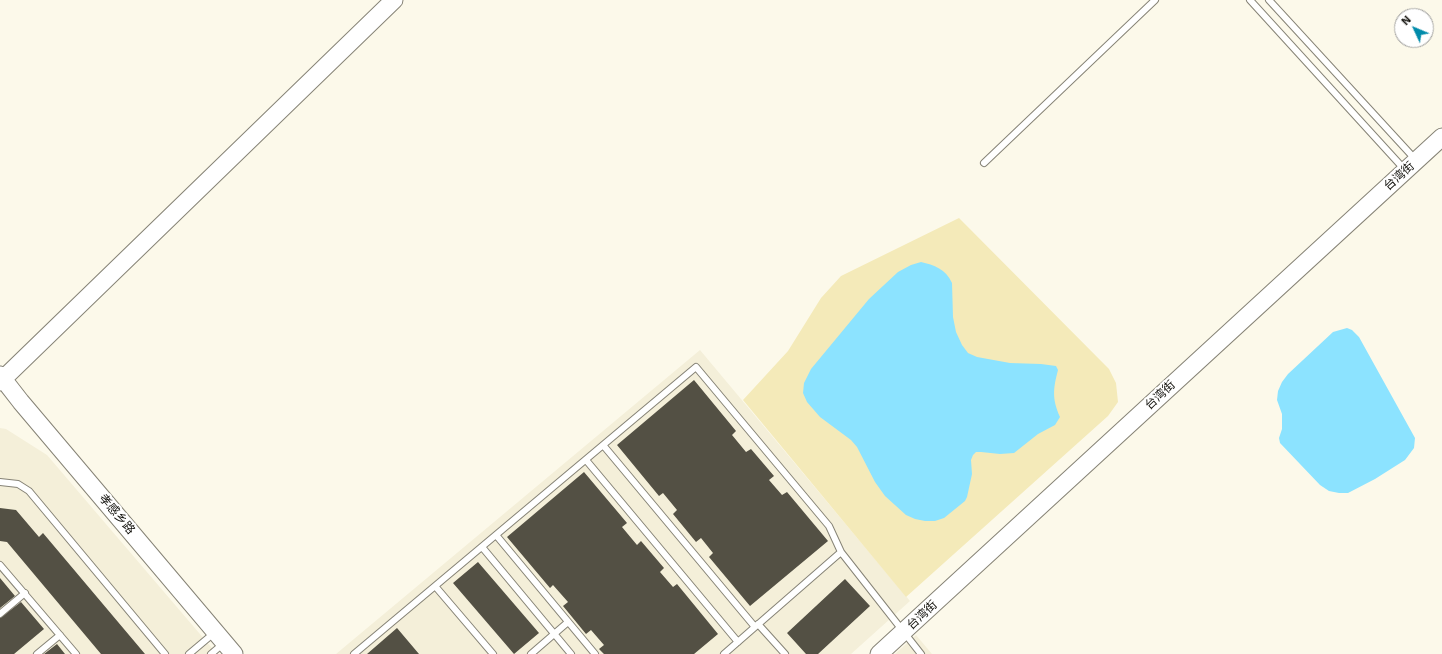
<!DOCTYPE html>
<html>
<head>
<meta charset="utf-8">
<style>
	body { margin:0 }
	#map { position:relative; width:1442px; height:654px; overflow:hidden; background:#fcf9ea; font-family:"Exo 2",sans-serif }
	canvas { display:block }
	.north { position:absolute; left:1394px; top:8px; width:40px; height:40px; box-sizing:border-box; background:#fff; border:1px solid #9f9f9d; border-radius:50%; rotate:314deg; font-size:11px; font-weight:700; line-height:16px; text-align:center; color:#100f0a }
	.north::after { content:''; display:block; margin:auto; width:14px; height:18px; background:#008baa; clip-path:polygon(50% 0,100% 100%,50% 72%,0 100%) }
</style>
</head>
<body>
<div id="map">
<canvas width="1442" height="654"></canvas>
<div class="north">N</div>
</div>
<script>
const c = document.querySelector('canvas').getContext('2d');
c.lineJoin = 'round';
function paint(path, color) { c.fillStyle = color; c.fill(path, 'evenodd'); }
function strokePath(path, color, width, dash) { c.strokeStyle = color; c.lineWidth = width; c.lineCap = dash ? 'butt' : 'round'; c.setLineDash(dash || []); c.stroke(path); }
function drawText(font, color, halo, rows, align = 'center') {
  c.font = font + ' "Exo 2","Noto Sans SC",sans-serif'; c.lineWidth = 4; c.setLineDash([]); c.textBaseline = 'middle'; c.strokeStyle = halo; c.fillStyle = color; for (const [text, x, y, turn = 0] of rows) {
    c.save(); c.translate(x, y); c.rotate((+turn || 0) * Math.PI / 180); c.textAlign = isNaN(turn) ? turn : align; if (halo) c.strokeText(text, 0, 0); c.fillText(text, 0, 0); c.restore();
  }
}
paint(new Path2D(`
	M700,350L910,601L851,654H336Z
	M0,428L6,429L47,455L217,654H0Z
	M916,635L932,654H895Z`), '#f4efd9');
paint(new Path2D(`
	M959,218L1109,369L1116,383L1118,402L1108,416L906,597L743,400L788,351L821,298L841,276Z`), '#f4eab9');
paint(new Path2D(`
	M921,262C934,265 946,269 952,283L953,317L956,332L962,345L968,353L977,357L1010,363L1041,364L1056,366L1058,370C1053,389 1052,399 1060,417L1055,425L1038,434L1014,453L1000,454L981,452H976L973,455L971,460L972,474L967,497L965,501L944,518L935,521H925L915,519L906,515L885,496L875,482L857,447L851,440L820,417L807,402L803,393L804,383L811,369L869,299L898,272L911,265Z
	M1347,328L1352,330L1359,337L1415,438L1414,448L1405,460L1375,479L1348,493H1339L1329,491L1320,485L1280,443L1279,438L1282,429V414L1277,400L1278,391L1282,382L1288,374L1333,332Z`), '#8ce3ff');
paint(new Path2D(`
	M694,380L736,431L732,435L746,452L751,449L774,476L769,480L782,495L787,492L828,541L750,606L709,557L713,553L701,538L696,542L673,514L677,510L663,493L659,496L617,445Z
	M584,472L627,523L622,527L637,545L641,541L664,568L660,572L673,587L677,584L718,634L694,654H604L599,649L604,645L591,630L586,634L563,606L568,602L553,585L550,588L507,537Z
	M0,508L16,510L39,537L43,533L145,654H101L7,542L0,541Z
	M478,562L539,633L514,654L453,583Z
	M0,578L15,596L0,608Z
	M845,579L870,606L818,654H806L787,633Z
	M21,602L44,629L14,654H0V618Z
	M397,628L419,654H367Z
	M57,644L65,654H44Z`), '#535044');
const lane = new Path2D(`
	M1250,0L1405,170
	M1269,0L1415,159
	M984,163L1155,0
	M603,445L755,627
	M586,460L738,642
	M0,482L18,484L29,491L165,654
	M496,535L595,654
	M482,547L571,654
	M0,565L76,654
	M435,586L493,654
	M0,614L25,593
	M758,624L785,654
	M37,654L60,635
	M189,654L214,633
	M211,654L224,643
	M354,654L696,367L829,526L841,552L921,654
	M531,654L568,622
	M724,654L841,552`);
const secondary = new Path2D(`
	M0,375L21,402L234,654
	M0,382L394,0
	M879,654L1442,137`);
strokePath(lane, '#868376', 8);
strokePath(secondary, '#868376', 19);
strokePath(lane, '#fff', 6);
strokePath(secondary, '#fff', 17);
drawText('12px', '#100f0a', '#fff', [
	["台湾街",1399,176,-42],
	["台湾街",1160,395,-43],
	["孝感乡路",117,514,50],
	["台湾街",922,615,-43]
]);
</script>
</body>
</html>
